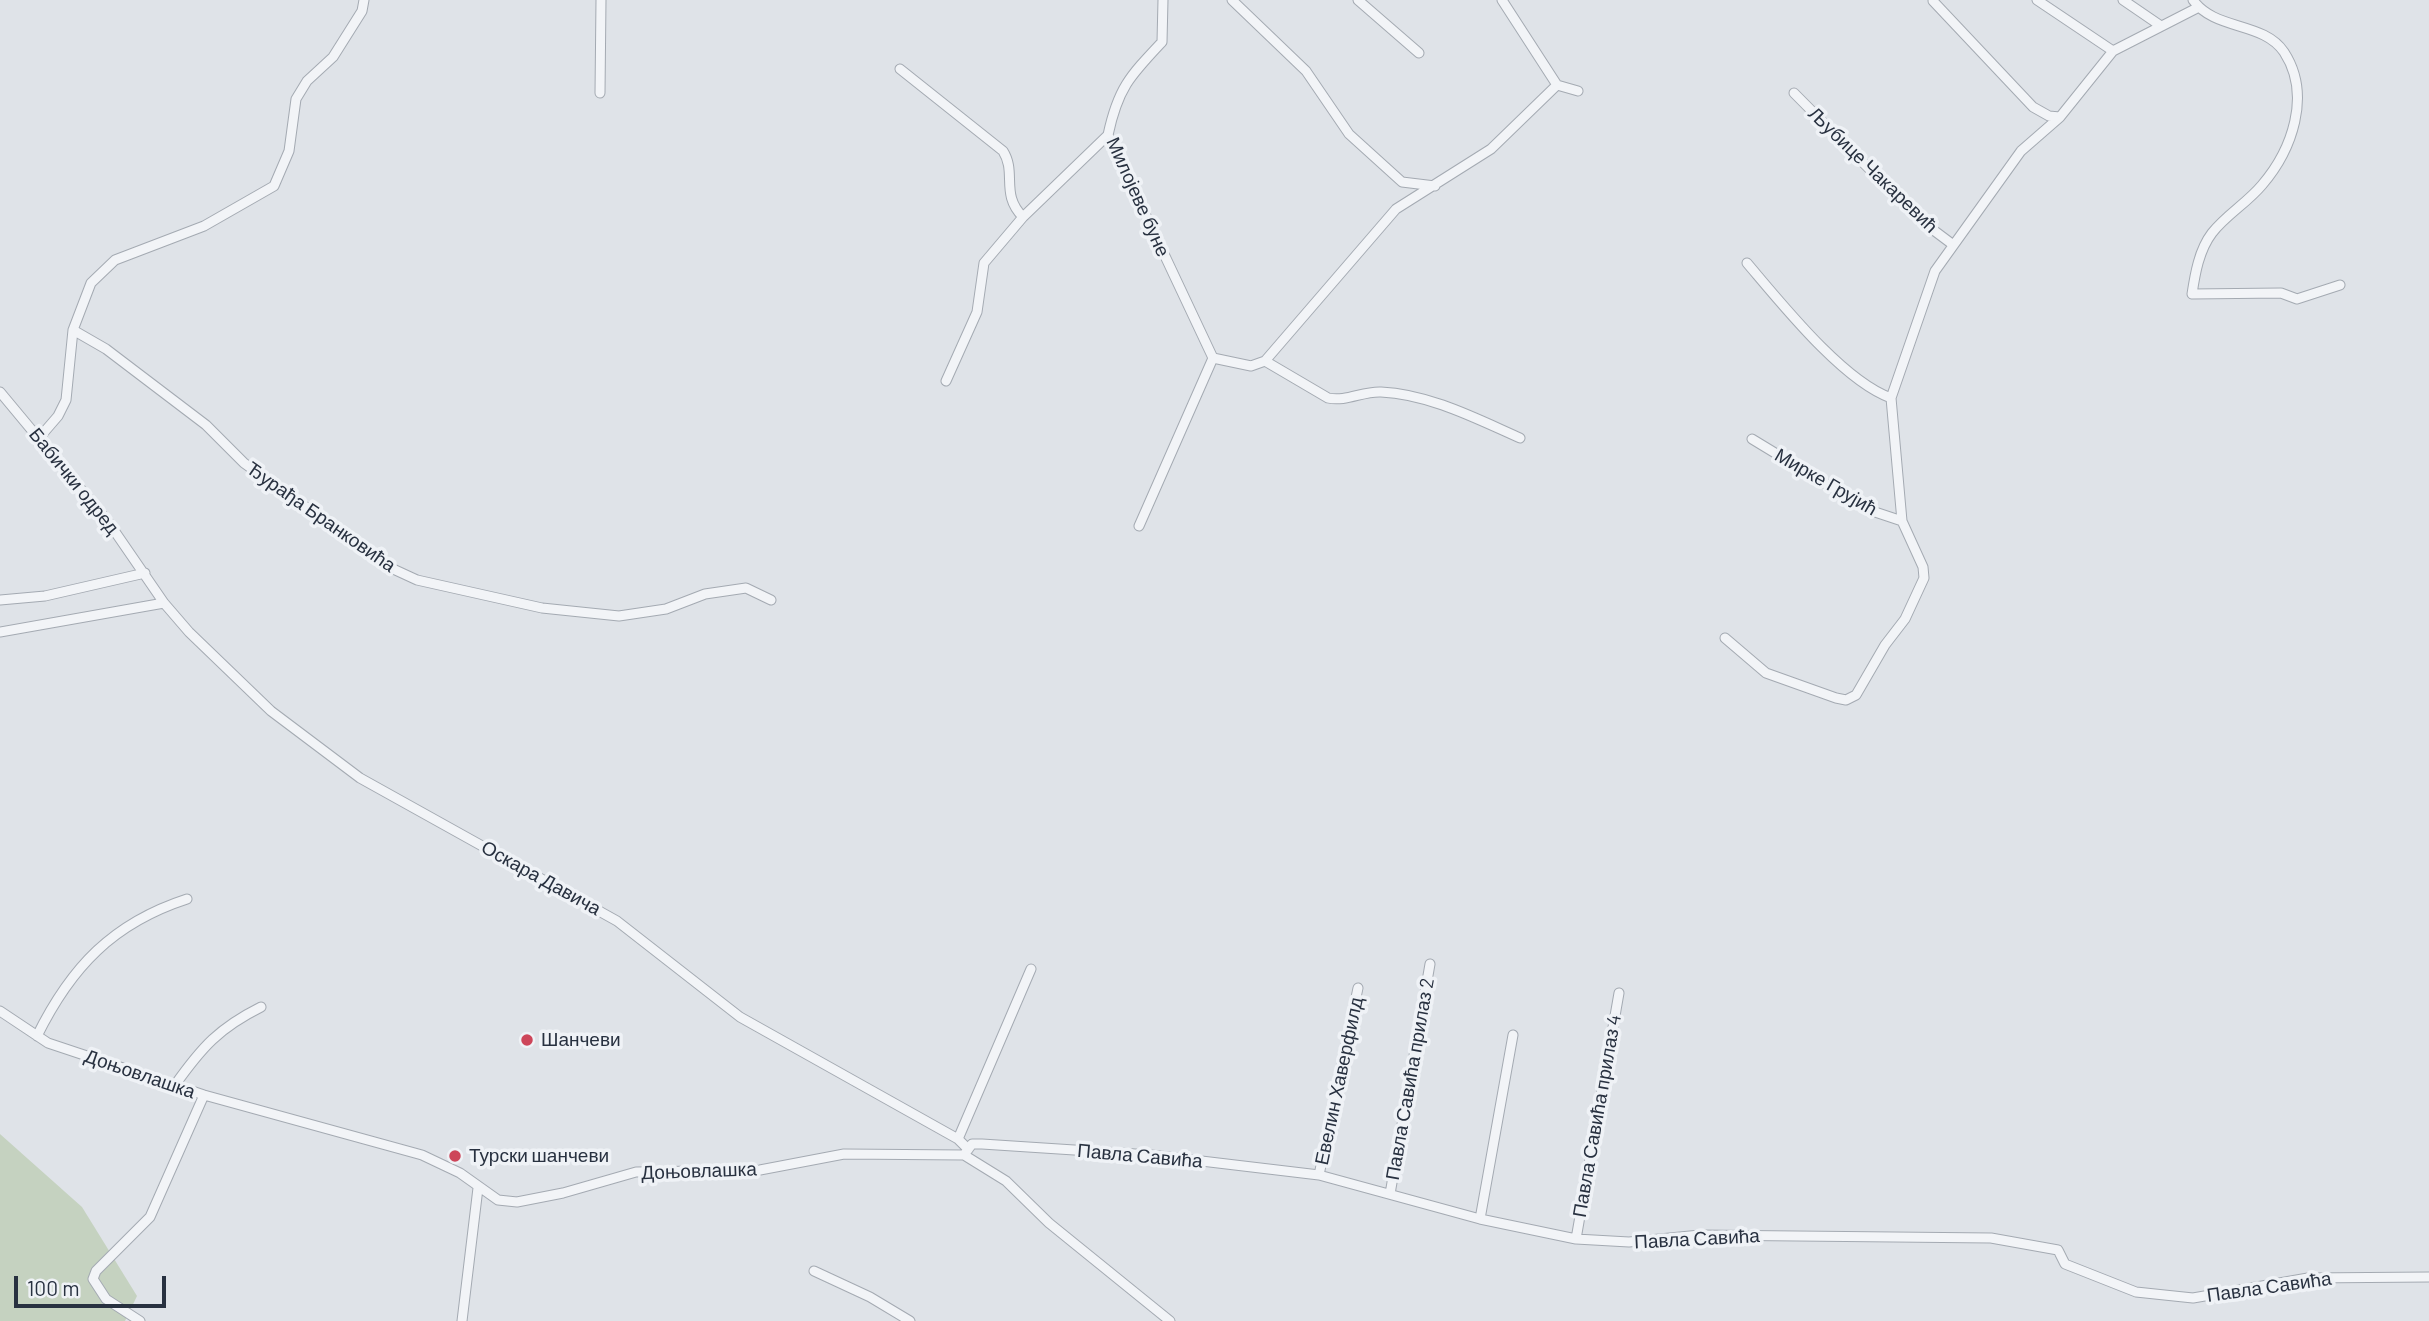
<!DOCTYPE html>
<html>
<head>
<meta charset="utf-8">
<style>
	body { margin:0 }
	#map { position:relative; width:2429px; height:1321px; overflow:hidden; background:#dfe3e8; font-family:Barlow,sans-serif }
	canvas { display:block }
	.scale { position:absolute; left:14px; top:1276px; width:152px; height:32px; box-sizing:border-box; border:4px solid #283140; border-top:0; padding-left:9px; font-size:21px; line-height:24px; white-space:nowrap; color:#283140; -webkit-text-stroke:5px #eff2f6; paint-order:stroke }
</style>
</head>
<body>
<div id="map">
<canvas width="2429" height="1321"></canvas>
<div class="scale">100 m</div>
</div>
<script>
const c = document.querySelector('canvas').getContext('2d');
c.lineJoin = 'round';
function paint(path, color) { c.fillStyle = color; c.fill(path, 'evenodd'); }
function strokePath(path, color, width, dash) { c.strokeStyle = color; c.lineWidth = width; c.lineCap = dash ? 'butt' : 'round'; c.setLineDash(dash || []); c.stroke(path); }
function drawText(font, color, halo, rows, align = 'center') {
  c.font = font + ' Barlow,sans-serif'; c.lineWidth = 7; c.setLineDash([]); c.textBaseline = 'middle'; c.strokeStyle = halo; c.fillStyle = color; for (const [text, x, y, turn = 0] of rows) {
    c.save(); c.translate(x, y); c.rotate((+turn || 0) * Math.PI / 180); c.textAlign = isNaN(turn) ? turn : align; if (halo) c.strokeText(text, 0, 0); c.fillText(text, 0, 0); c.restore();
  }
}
paint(new Path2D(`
	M0,1134L82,1207L137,1296L125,1321H0Z`), '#c5d2c0');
const street = new Path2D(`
	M1163,0L1162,42C1130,76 1118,88 1108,135L1213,358
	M1232,0L1306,71L1349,134L1402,182L1435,186
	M1358,0L1419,53
	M1502,0L1557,85
	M2037,0L2113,51
	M2123,0L2161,26
	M2193,0C2215,31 2263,21 2284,52C2312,95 2292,150 2262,185C2247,203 2226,215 2212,233C2199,250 2195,274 2192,294L2281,293L2297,299L2340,285
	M1933,1L2033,107L2049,116L2060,117
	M900,69L1003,151C1017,173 1000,194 1023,217
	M600,93L601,0
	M1794,93L1920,220L1952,244
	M1747,263C1781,303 1843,381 1891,398
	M73,330L106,349L206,425L244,463L391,568L417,580L542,608L619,616L666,609L705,594L746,588L771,600
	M1213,358L1251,366L1265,361L1396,209L1491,149L1557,85L1578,91
	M1265,361L1328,398C1346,402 1363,391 1381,392C1429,394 1477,419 1520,438
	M946,381L977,312L984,263L1023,217L1108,135
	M0,392L109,523L164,603L189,632L271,711L360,778L617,921L740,1017L958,1139L967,1148
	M39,438L58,416L66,400L73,330L91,283L115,260L204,226L274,186L289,151L296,99L307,81L333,57L362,11L364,0
	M1752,439L1869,510L1902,521
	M1139,526L1213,358
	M0,600L45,596L145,573
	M0,632L164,603
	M1725,638L1766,673L1836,698L1846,700L1856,695L1885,645L1905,619L1924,578L1923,567L1902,521L1891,398L1935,271L2021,151L2060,117L2113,51L2199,7
	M0,1011L48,1043L204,1095L422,1155L460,1173L498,1200L517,1202L563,1193L636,1172L760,1170L844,1154L964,1155L1006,1181L1049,1223L1170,1321
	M37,1036C71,967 113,923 187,899
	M175,1085C202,1047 219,1028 261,1007
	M958,1139L1031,969
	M964,1155L972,1144H982L1151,1155L1319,1175L1480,1219L1576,1239L1629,1242L1700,1235L1991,1238L2058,1250L2065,1264L2136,1292L2193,1298L2308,1278L2429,1277
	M1319,1175L1358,988
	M1390,1194L1430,964
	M1480,1219L1513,1035
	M1576,1239L1619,993
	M814,1271L870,1297L910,1321
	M140,1321L106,1299L93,1279L96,1271L150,1217L204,1095
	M462,1321L478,1188`);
strokePath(street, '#a4aab2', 11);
strokePath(street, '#f2f4f7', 9);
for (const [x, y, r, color] of [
	[527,1040,7,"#cd4559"],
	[455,1156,7,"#cd4559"]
]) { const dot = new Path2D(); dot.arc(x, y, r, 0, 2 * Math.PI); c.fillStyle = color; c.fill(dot); strokePath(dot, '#eff2f6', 2.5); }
drawText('19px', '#283140', '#eff2f6', [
	["Љубице Чакаревић",1873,170,44],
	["Милојеве буне",1138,197,66],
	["Бабички одред",74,481,51],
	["Мирке Грујић",1826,482,30],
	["Ђурађа Бранковића",321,517,35],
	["Оскара Давича",541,878,29],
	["Доњовлашка",140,1074,19],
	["Павла Савића прилаз 2",1410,1079,-80],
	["Евелин Хаверфилд",1339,1081,-78],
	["Павла Савића прилаз 4",1597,1116,-80],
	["Павла Савића",1140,1156,5],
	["Доњовлашка",699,1171,-2],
	["Павла Савића",1697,1239,-3],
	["Павла Савића",2269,1287,-8]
]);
drawText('19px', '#283140', '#eff2f6', [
	["Шанчеви",541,1040],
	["Турски шанчеви",469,1156]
], 'left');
</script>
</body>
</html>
